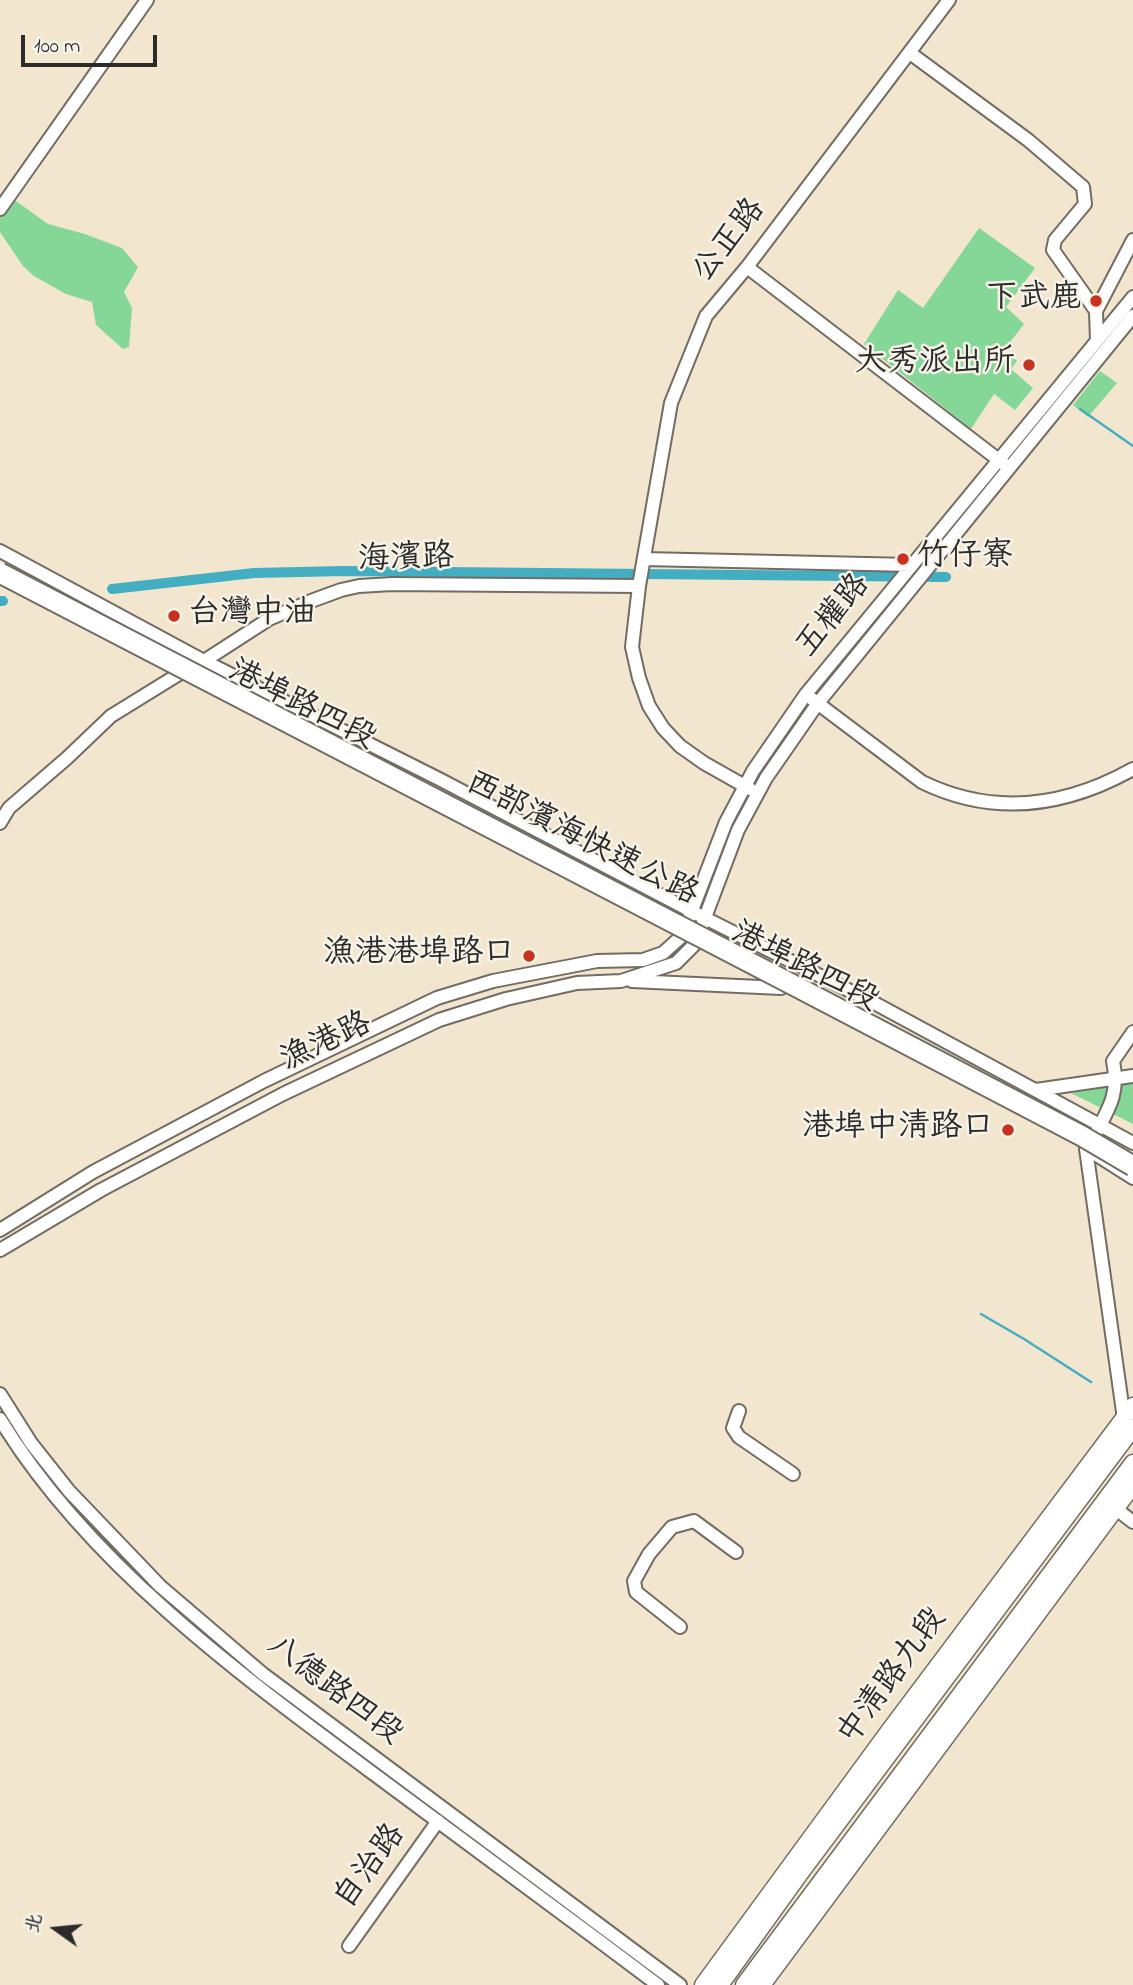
<!DOCTYPE html>
<html>
<head>
<meta charset="utf-8">
<style>
	body { margin:0 }
	#map { position:relative; width:1133px; height:1985px; overflow:hidden; background:#f2e6ce; font-family:"Indie Flower","LXGW WenKai TC",sans-serif }
	canvas { display:block }
	.north { position:absolute; left:21px; top:1894px; width:70px; height:70px; -webkit-text-stroke:5px #f7f3e8; paint-order:stroke; rotate:285deg; font-size:19px; font-weight:700; line-height:28px; text-align:center; color:#2b2b2b }
	.north::after { content:''; display:block; margin:auto; width:24px; height:32px; background:#2b2b2b; clip-path:polygon(50% 0,100% 100%,50% 72%,0 100%) }
	.scale { position:absolute; left:21px; top:35px; width:136px; height:32px; box-sizing:border-box; border:4px solid #2b2b2b; border-top:0; padding-left:9px; font-size:21px; line-height:24px; white-space:nowrap; color:#2b2b2b; -webkit-text-stroke:5px #f7f3e8; paint-order:stroke }
</style>
</head>
<body>
<div id="map">
<canvas width="1133" height="1985"></canvas>
<div class="north">北</div>
<div class="scale">100 m</div>
</div>
<script>
const c = document.querySelector('canvas').getContext('2d');
c.lineJoin = 'round';
function paint(path, color) { c.fillStyle = color; c.fill(path, 'evenodd'); }
function strokePath(path, color, width, dash) { c.strokeStyle = color; c.lineWidth = width; c.lineCap = dash ? 'butt' : 'round'; c.setLineDash(dash || []); c.stroke(path); }
function drawText(font, color, halo, rows, align = 'center') {
  c.font = font + ' "Indie Flower","LXGW WenKai TC",sans-serif'; c.lineWidth = 5; c.setLineDash([]); c.textBaseline = 'middle'; c.strokeStyle = halo; c.fillStyle = color; for (const [text, x, y, turn = 0] of rows) {
    c.save(); c.translate(x, y); c.rotate((+turn || 0) * Math.PI / 180); c.textAlign = isNaN(turn) ? turn : align; if (halo) c.strokeText(text, 0, 0); c.fillText(text, 0, 0); c.restore();
  }
}
paint(new Path2D(`
	M12,198L48,224L85,234L122,248L138,267L124,292L132,308L129,347L123,349L96,325L92,302L66,294L34,276L23,266L0,232V215Z
	M979,228L1035,268L1006,307L1024,324L1004,350L1017,361L1011,369L1033,388L1015,410L994,394L971,429L864,344L898,290L923,308Z
	M1100,371L1117,383L1088,417L1073,405Z
	M1133,1082V1124L1071,1093Z`), '#85d797');
strokePath(new Path2D(`
	M1080,409L1133,446
	M981,1314L1024,1339L1091,1382`), '#43aec2', 2.5);
strokePath(new Path2D(`
	M112,589L254,573L344,571L946,577
	M0,601H3`), '#43aec2', 10);
const minor = new Path2D(`
	M910,53L1028,140L1083,187L1085,204L1055,240L1053,250L1096,311
	M0,209L147,0
	M747,267L1004,464
	M1097,341L1096,311L1133,240
	M0,551L204,661L439,779L691,911L878,1005L1133,1143
	M644,559L911,565
	M812,699L922,782C994,817 1065,807 1133,769
	M750,789L704,763L680,746L663,728L649,706L639,678L632,647L639,586L671,403L706,316L747,267L949,0
	M0,823L9,808L67,758L111,716L179,674L204,661L269,619L311,601L341,590L359,586L392,584L639,586
	M632,981L781,988
	M1036,1090L1133,1076
	M1097,1131C1111,1105 1119,1091 1113,1061L1133,1032
	M1088,1146L1086,1149L1124,1419L1126,1422
	M1092,1152L1133,1178
	M0,1230L93,1172L264,1081L437,998L493,981L597,961L643,960L663,953L682,936L726,822L753,771L806,694L1133,297
	M0,1250L101,1190L283,1094L439,1020L506,999L577,983L621,981L676,963L695,944L738,830L766,778L818,703L1133,316
	M0,1394L31,1443L69,1491L160,1586L263,1674L680,1985
	M739,1411L733,1428L739,1437L793,1474
	M0,1419C88,1564 243,1677 378,1777C471,1846 565,1915 658,1985
	M1115,1508L1133,1522
	M680,1627L636,1592L634,1581L649,1554L672,1527L694,1521L736,1552
	M349,1946L438,1821`);
const major = new Path2D(`
	M703,1985L889,1731L1133,1406
	M720,1985L801,1872L1133,1428
	M744,1985L1133,1463
	M762,1985L1133,1485`);
strokePath(minor, '#716c64', 16);
strokePath(major, '#716c64', 19);
strokePath(minor, '#fff', 12);
strokePath(major, '#fff', 16);
const highwayBridge = new Path2D(`
	M0,573L799,988L1082,1136L1133,1166`);
strokePath(highwayBridge, '#716c64', 23, []);
strokePath(highwayBridge, '#fff', 19);
for (const [x, y, r, color] of [
	[1096,301,7,"#c8321e"],
	[1029,365,7,"#c8321e"],
	[903,559,7,"#c8321e"],
	[174,616,7,"#c8321e"],
	[529,956,7,"#c8321e"],
	[1008,1130,7,"#c8321e"]
]) { const dot = new Path2D(); dot.arc(x, y, r, 0, 2 * Math.PI); c.fillStyle = color; c.fill(dot); strokePath(dot, '#f7f3e8', 2.5); }
drawText('32px', '#2b2b2b', '#f7f3e8', [
	["公正路",731,242,-52],
	["海濱路",406,561,-2],
	["五權路",835,617,-51],
	["港埠路四段",301,707,27],
	["西部濱海快速公路",581,841,27],
	["港埠路四段",804,969,27],
	["漁港路",327,1044,-25],
	["中清路九段",894,1678,-54],
	["八德路四段",333,1692,37],
	["自治路",372,1868,-54]
]);
drawText('32px', '#2b2b2b', '#f7f3e8', [
	["下武鹿",1082,301],
	["大秀派出所",1015,365],
	["竹仔寮",917,559,"left"],
	["台灣中油",188,616,"left"],
	["漁港港埠路口",515,956],
	["港埠中清路口",994,1130]
], 'right');
</script>
</body>
</html>
